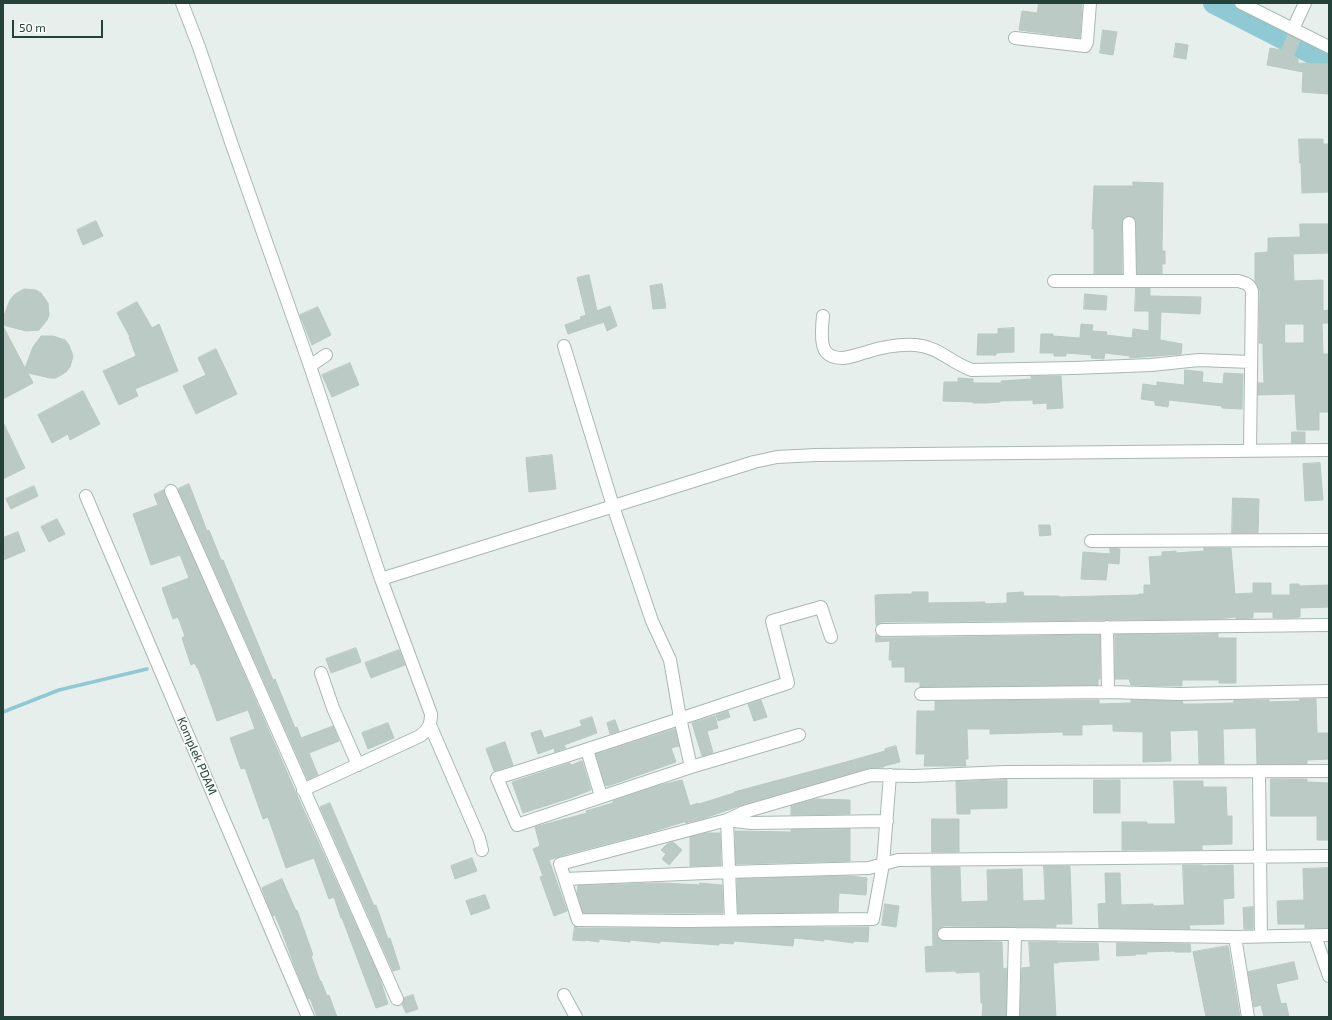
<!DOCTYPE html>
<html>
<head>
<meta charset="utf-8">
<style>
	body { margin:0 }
	#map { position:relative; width:1332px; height:1020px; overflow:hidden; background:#e6efeb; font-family:"Exo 2",sans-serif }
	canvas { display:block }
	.frame { position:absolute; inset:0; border:4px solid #24423a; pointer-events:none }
	.scale { position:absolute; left:12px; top:20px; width:91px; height:18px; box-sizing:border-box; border:2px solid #24423a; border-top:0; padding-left:5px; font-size:12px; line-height:14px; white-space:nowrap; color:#24423a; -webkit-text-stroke:3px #f7fbf9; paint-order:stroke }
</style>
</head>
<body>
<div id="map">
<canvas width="1332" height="1020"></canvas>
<div class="frame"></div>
<div class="scale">50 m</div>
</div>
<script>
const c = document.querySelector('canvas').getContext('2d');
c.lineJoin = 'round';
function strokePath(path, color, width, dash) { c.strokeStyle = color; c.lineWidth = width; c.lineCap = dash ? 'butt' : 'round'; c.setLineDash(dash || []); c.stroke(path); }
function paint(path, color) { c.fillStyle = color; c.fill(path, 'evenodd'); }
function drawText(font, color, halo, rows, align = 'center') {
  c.font = font + ' "Exo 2",sans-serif'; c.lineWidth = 3.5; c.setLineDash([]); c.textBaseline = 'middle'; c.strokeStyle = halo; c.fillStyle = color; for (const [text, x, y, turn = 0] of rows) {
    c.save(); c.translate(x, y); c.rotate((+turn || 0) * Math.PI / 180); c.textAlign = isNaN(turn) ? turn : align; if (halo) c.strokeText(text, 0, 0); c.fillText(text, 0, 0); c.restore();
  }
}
strokePath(new Path2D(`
	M3,712L59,690L147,669`), '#8ec9d4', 3.5);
strokePath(new Path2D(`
	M1214,3L1329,62`), '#8ec9d4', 22);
const building = new Path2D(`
	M1039,3H1082L1080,38L1019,30L1022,11L1037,13Z
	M1103,30L1117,32L1113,55L1100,53Z
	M1288,35L1300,41L1293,57L1298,58V63L1329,64L1328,94L1302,92L1303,72L1267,65L1270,48L1281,50Z
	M1176,43L1188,45L1186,59L1174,57Z
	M1299,139H1323V144H1329V192L1302,193L1301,163H1300Z
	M1133,182L1163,183L1162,251H1165V264H1162V274H1137L1136,223L1135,219L1129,216L1125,217L1122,223V274H1094V229H1092L1094,186H1133Z
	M96,221L103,236L83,245L77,230Z
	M1300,224H1329V253L1293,254L1294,281L1323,280V311L1328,310L1329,323H1322L1323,354H1328L1329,412H1319V430H1297L1295,394L1258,395V383H1264L1263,356V343H1259L1260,291L1255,281V253L1268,252V238L1300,237ZM1285,324H1304V343H1285Z
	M589,275L597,311L610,306L617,326L607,331L604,322L568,334L565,325L581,319L580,317L586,315L577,278Z
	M662,284L666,308L653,309L650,286Z
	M1136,288H1150V296L1201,297L1200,314L1161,312L1160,340L1182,344L1181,354L1130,358V356L1105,353L1104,359L1091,358L1092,355L1066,353V356H1054V353H1040L1041,334H1053V336L1080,338L1081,324L1093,325L1092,331L1107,332L1106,335L1132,338L1133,329L1149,331V311H1135Z
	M24,289L36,290L41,293L48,303L49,315L47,320L39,330L26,331L3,325V318L10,300L14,295Z
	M1085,294L1107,296L1106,310L1084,309Z
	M137,302L152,328L159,324L178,371L135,389L138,396L119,405L103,371L136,356L129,337H130L117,313Z
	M318,307L331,335L312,345L300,315Z
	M3,326L25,368L33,347L41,336H53L65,340L69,345L73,356L70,367L66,372L56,378H50L28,373L33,383L3,399Z
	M1014,328V352L996,353V355H977L978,334H998V329Z
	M216,349L237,394L196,414L183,386L206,375L198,358Z
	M350,363L359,385L332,397L322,375Z
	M1185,370L1203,372L1202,382L1223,384L1224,373L1243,374L1242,409L1222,408V406L1169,400L1168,407L1155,405V401L1141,399L1143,384L1157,386V382L1184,385Z
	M1031,376H1061L1063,408L1047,409V403L1033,404V400L1000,401V402L987,403H973V402L943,401L944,382H958V378L973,379V383H1001V381L1032,379Z
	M83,391L100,424L70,440L68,434L52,443L38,415Z
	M3,422L25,468L3,479Z
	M1292,432H1305V443H1292Z
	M552,455L556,489L529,492L526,458Z
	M1320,463L1323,500L1305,501L1303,464Z
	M189,484L207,531L209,530L221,560H223L273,680L275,679L295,728L297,727L301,738L333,726L339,741L309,753L318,775L308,780L178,489Z
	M34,486L38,496L11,509L6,499Z
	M164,490L296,793L379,976L388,1004L376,1008L342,918H341L334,897L329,899L314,858L286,868L268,817L263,819L245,768L241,769L230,738L255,729L248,710L217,721L198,668H197L195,663L191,665L182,638L185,636L178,617L173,619L162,588L189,578L180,555L151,565L133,514L158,505L154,495Z
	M1233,498L1259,499L1258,533H1232Z
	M57,519L65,534L49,542L41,527Z
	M1039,525H1050L1051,535L1040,536Z
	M18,532L25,551L3,560V538Z
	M1110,548L1120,549L1119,564L1108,563L1106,580L1081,579L1083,552L1110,554Z
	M1204,548H1231L1235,594L1253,593V583H1271V595H1290V584H1299V586L1329,585V607L1300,608V617L1290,618H1273V612H1253V618L1236,619V617L1217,619L882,622L876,625L875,595L897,594H912V592H928V603L985,602V604L1007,603V593L1023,592L1024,596H1059V597L1139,595V594H1144V585H1151L1149,557L1162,556V552L1176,551V553L1204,551Z
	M1218,634V638H1236V683H1219V680H1182V686L1131,685L1129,679H1115V635Z
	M876,635L882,638L1100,635V679H1098V685L920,687V682H905V667H892V660H889L890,641L876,642Z
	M356,648L361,662L331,673L326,659Z
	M399,650L405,665L371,678L365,663Z
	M1300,699H1316L1317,733H1329V759L1307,760V764H1257L1256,728L1223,729L1224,764H1199L1198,730L1170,731L1171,761L1143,762V732L1113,731V724L1082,725V735H1063V732L990,734V729H967L968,759H965L966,766H924L925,754H916L917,711H935V701L1099,700V704L1131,703V700L1182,701L1183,704H1200L1234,703V700H1269V702L1300,701Z
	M761,700L767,717L754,721L748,704Z
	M728,711L730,717L718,721L716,715Z
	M715,716L718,728L707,731L713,753L702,756L692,723Z
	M592,717L597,733L564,745L566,748L555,752L554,748L538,754L531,733L541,730L544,738L582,726L580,721Z
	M615,720L619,731L610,734L607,723Z
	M388,723L394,738L368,749L362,733Z
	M675,729L679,746L671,748L676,762L608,786L605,785L596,754Z
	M505,742L513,765L494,771L486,749Z
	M896,746L900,762L884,766V767L869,768L742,805L705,818L685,823L687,821L648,833L567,854L549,860L567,911L554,916L540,877L543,876L533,849L540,846L535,827L587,813L586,811L613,803V801L657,786L682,780L690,806L698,803L699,804L734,793V792L846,762L885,751V749Z
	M582,761L591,790L570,798L523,813L512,782L570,763L571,765Z
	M1271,779H1307V782L1329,783V840H1317V816H1271Z
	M1007,780V808L970,809V814H957L956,782Z
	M1094,780H1120V813H1094Z
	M1174,781H1203V787H1226L1227,816H1232V844L1202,845V850H1122V822H1147V824H1175Z
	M816,799L850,800V814L791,815V806Z
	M330,803L374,906L376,905L388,939L390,938L400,969L393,971L320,807Z
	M932,819H959V852H932Z
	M850,829V861L736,864L735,831L791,832V830Z
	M707,833H720L721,865L690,866V837Z
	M673,842L682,850L669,865L662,859L666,854L661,850L667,844Z
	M472,858L477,871L455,879L451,866Z
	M1183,865H1202V866L1233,865L1234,898L1223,899L1224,924L1189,925L1190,929L1099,928L1098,904L1106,903L1105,873H1120L1121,905L1153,904V906L1184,905Z
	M1044,866H1070L1072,924H1056V927L944,926L940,928L937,931V937L940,940L944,941L1002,942L1003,969L1007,968L1006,1017H982L983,1003H981L980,972L956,973V971L926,972L925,947L933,946L931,867H960L961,902L988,901L987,870L1022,869L1023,901L1045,900Z
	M1329,868V928H1305V924H1278L1277,901L1304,900L1303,869Z
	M850,876L867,878L866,895L839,893L838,912L738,913L737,879Z
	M282,879L296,911L297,910L313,955L311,956L320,981H321L327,996L329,995L337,1017H317L310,998L308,999L295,967L282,932L275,915L273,916L267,902L262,888Z
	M659,883L701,885L699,883L722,885L723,913H583L577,892L578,886Z
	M485,895L490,908L471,915L466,901Z
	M885,904L899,906L896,927L882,925Z
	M1253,907V929H1244L1243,908Z
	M575,926L578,928H684L869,927L868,942L854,941L853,943L824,939V941L794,938L793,946L734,941L733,944L719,943V945L660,941V943L630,940V942L599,939V942L585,940V941L573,940Z
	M1029,942H1057V943H1098L1099,960L1058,962V963H1053L1056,1017H1020L1022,968L1030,967Z
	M1117,943L1190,944L1191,952H1175V951L1146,952L1147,954H1136V955L1117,956Z
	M1228,946L1240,1017H1206L1193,952Z
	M1294,962L1298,979L1276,984L1281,1004L1286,1003L1289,1017H1264L1261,1005L1254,1007L1248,972Z
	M413,995L418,1009L406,1013L402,1004L404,998Z`);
paint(building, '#bbcac4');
strokePath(building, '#b8c9c2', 1);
const street = new Path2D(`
	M182,3L199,47L231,142L310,366L381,579L754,462L777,457L816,455L1329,450
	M1241,3L1329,47
	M1293,29L1305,3
	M1015,38L1085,46L1087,42L1090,3
	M1129,223L1130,281
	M1054,281H1238C1245,283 1250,284 1252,291L1250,451
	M823,316C822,325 820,345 826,352C830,357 838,358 843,358C852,357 859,354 867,352C882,347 900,344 916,345C939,347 951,363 972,370L1074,368L1151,365L1199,360L1251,362
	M564,346L613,506L652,621L670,660L680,718L691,767L517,825L497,778C594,748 691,715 788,683L772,621L821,607L831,637
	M310,366L326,355
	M171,491L397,999
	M86,496L308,1017
	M1091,541L1329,540
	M1107,627L1108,692
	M882,630L1329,625
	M321,673L333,708L358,765
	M921,694L1108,692L1179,694L1329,691
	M430,725L479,838L482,850
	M587,750L601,796
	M691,767L799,735
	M1259,771L1261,936
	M303,790L420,736C428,730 431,725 431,714L381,579
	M887,821L751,823L727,820L560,864L578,920L684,921L873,919L883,864L890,775
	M565,879L729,872L869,868L898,860L1329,856
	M731,920L727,820L744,812L871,775L914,776L1005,772L1329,771
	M944,934H1015L1235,937L1329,935
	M1315,936L1329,976
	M1235,937L1248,1017
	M564,995L576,1017
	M1013,1017L1015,934`);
strokePath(street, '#a8b8b2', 14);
strokePath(street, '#fff', 12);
drawText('12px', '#24423a', '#f7fbf9', [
	["Komplek PDAM",197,756,67]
]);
</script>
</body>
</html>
